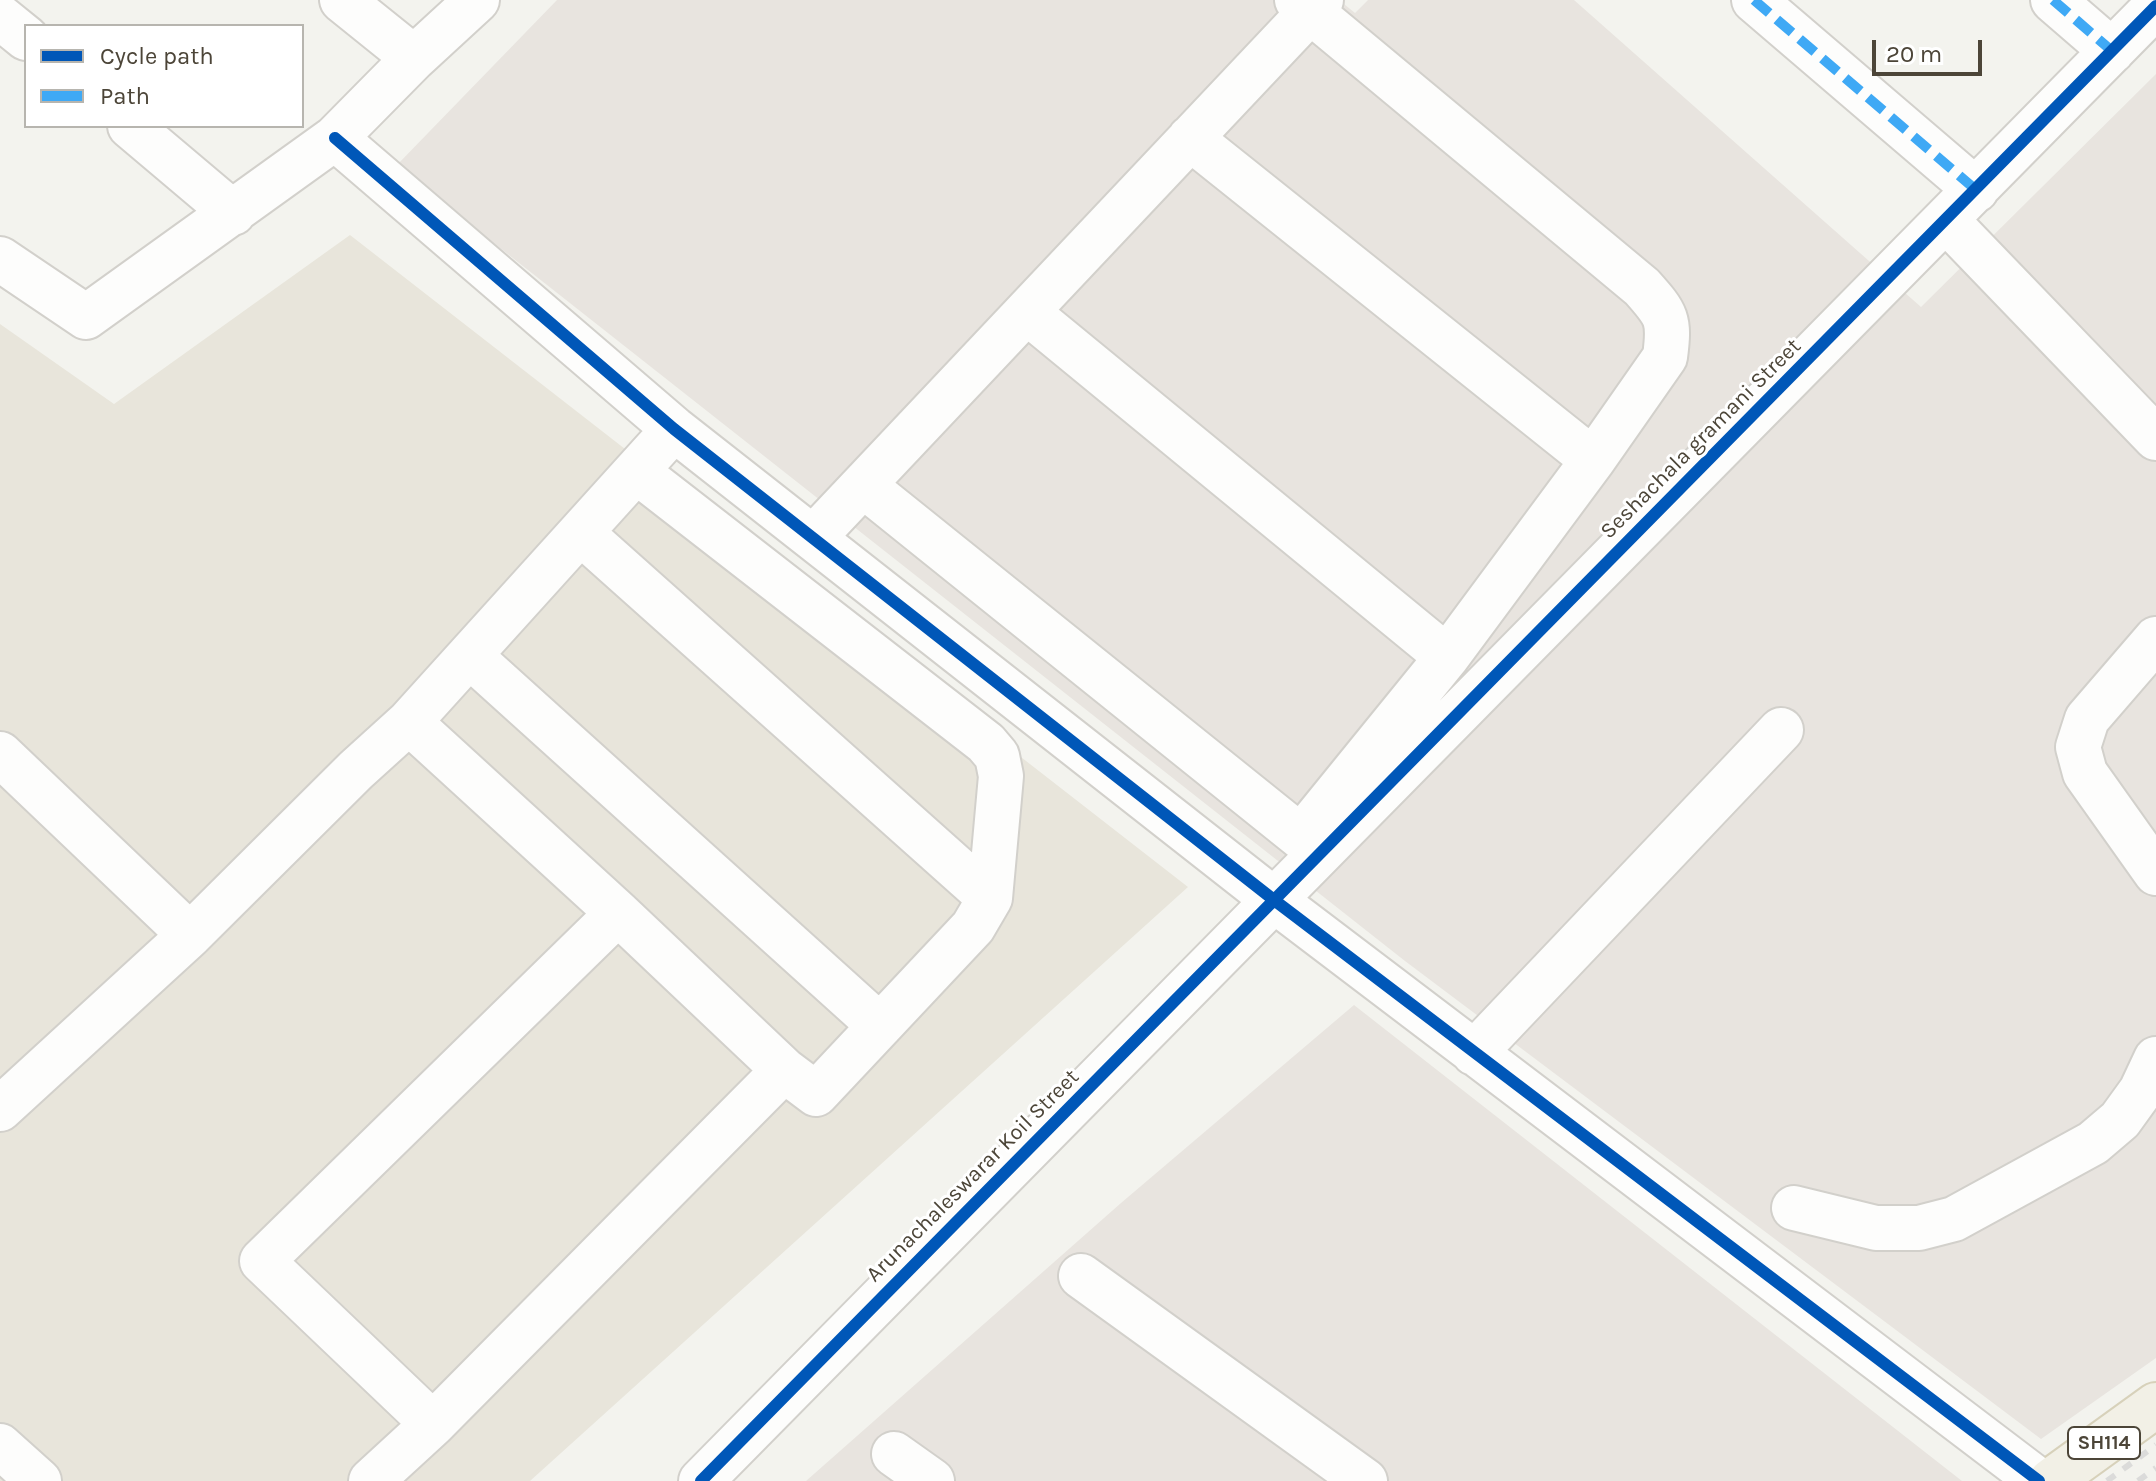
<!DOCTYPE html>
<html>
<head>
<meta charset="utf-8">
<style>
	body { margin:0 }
	#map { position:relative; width:2156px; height:1481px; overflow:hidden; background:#f3f3ee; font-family:Karla,sans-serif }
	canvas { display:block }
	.legend { position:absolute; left:24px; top:24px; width:280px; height:104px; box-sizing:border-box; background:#fff; border:2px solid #b7b5af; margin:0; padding:10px 14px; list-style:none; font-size:24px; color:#4c4538 }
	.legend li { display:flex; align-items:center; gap:16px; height:40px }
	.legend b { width:40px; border:2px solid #b7b5af }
	.scale { position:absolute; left:1872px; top:40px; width:110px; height:36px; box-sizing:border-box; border:4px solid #4c4538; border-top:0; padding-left:10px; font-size:24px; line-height:28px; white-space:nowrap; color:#4c4538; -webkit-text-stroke:6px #fff; paint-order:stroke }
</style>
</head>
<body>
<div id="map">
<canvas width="2156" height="1481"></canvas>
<ul class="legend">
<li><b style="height:10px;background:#0057b8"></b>Cycle path</li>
<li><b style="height:10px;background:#3fa9f5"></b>Path</li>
</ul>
<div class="scale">20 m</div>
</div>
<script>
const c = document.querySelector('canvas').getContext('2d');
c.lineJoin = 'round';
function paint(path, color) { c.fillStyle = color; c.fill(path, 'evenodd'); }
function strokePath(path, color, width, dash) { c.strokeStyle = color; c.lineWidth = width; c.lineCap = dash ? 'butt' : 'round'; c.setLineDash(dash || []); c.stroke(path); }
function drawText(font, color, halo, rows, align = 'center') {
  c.font = font + ' Karla,sans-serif'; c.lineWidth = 6; c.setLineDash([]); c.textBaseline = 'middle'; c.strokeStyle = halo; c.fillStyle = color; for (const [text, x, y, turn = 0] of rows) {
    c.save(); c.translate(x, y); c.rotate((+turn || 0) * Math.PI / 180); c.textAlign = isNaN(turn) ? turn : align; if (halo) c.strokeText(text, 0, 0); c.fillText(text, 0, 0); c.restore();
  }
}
paint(new Path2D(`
	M350,235L1188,887L530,1481H0V324L114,404Z`), '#e8e5db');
paint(new Path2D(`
	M557,0H1339L1355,13L1368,0H1574L1921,307L2156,74V1358L2041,1439L1405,961L396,166Z
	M1354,1005L1962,1481H806L1121,1203Z`), '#e8e4df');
const minor = new Path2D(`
	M342,0L414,58
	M1297,0L1642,287C1667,315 1670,319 1665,357L1593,460L1447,657L1304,833
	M1754,0L1976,190
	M2053,0L2112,51
	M0,17L26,38
	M130,126L233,213
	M335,138L674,429L1274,900L2039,1481
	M1190,138L1593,460
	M1946,220L2156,438
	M0,259L86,317L335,138L414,58L477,0
	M1027,312L1447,657
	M636,471L986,743L997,756L1001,776L990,898L973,927L816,1094L784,1070
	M863,485L1301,837
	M581,533L990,898
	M813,538L1321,0
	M2156,639L2087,719L2078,747L2085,773L2156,873
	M470,656L880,1026
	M0,754L190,935
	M1474,1053L1781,730
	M0,1109L190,935L356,770L409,722L674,429
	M1794,1208L1876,1228H1919L1954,1219L2093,1143L2120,1120L2141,1091L2156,1059
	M1081,1276L1365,1481
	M433,1424L262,1261L618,913
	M0,1446L39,1481
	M894,1454L932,1481
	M371,1481L433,1424L784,1070L618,913L409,722
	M701,1481L2156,6`);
const major = new Path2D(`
	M2051,1481L2156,1405`);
strokePath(minor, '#d2d0cb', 48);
strokePath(major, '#d7d1ba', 48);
strokePath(minor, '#fdfdfc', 44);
strokePath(major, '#f2f0e6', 44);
strokePath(new Path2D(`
	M2107,1481L2156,1445
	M2138,1481L2156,1468`), '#dbdbda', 6, [10, 10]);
strokePath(new Path2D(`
	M1754,0L1976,190
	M2053,0L2112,51`), '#3fa9f5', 10, [20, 10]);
strokePath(new Path2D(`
	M335,138L674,429L1274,900L2039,1481
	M701,1481L2156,6`), '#0057b8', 12);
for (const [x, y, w] of [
	[2104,1443,72]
]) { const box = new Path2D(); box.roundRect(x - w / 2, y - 16, w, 32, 6); c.fillStyle = '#fff'; c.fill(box); strokePath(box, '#4c4538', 2); }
drawText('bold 20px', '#4c4538', null, [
	["SH114",2104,1443]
]);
drawText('22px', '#4c4538', '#fff', [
	["Seshachala gramani Street",1701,439,-45],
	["Arunachaleswarar Koil Street",973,1176,-45]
]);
</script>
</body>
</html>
